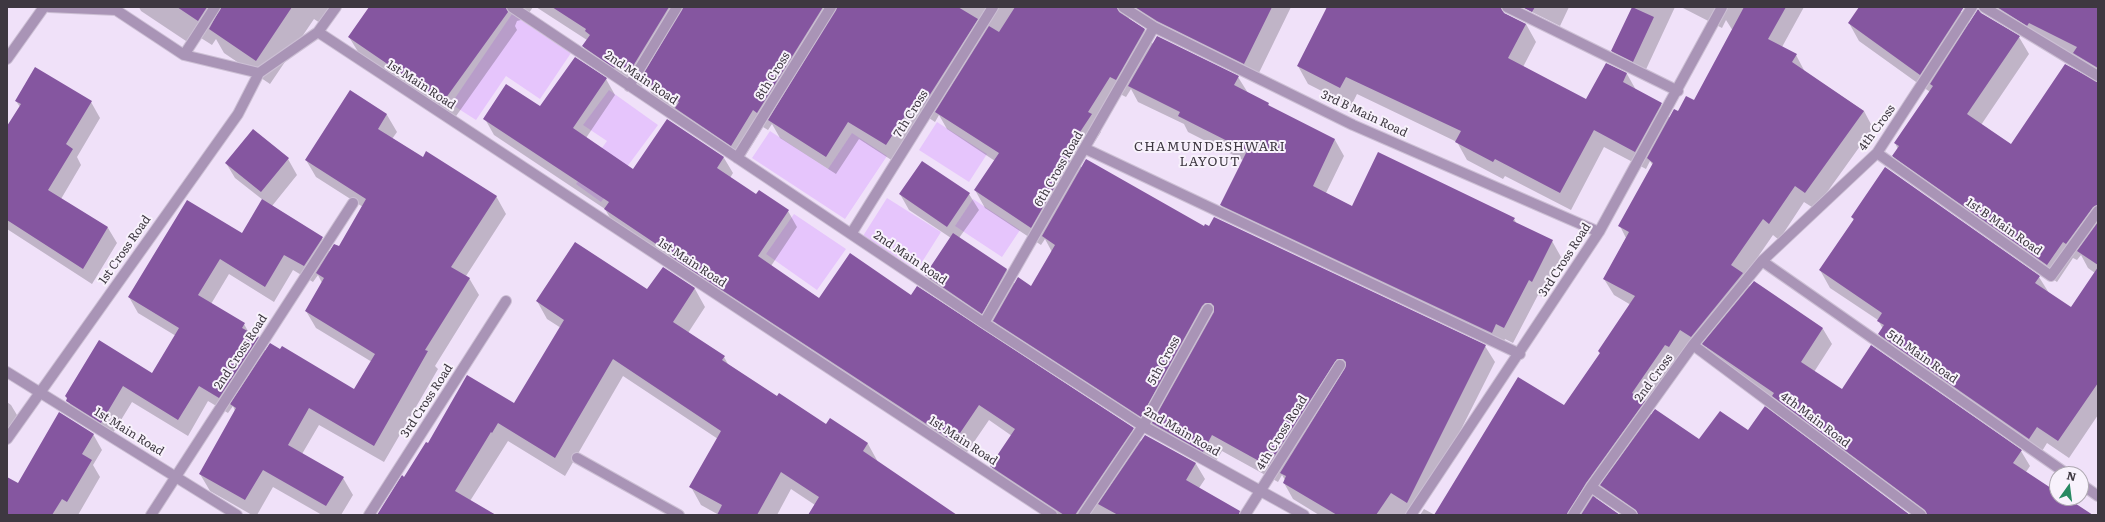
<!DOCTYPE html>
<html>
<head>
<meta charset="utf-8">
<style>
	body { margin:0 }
	#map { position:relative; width:2105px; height:522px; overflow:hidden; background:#f0e1f9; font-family:Literata,serif }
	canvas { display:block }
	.frame { position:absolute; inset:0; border:8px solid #3e3841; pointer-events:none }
	.north { position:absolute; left:2049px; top:466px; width:40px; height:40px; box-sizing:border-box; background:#f8f2fc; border:1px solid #aea8b1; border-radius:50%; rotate:14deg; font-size:11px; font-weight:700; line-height:16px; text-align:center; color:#3e3841 }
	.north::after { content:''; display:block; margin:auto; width:14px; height:18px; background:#288962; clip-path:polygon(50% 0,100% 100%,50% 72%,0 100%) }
</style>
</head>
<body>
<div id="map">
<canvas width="2105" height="522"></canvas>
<div class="frame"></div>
<div class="north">N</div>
</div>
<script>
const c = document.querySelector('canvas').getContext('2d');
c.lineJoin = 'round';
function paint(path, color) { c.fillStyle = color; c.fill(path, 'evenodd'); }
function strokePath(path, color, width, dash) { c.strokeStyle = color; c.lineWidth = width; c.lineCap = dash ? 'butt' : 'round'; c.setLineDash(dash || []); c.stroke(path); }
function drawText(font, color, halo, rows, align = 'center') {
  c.font = font + ' Literata,serif'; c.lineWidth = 4; c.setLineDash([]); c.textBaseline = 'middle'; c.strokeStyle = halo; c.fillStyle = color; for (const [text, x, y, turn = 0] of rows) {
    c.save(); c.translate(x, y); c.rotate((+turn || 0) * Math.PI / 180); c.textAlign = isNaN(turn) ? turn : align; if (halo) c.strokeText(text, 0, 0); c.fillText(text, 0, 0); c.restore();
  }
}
paint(new Path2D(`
	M512,14L571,53L540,99L506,76L476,120L451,104Z
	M609,90L658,125L601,202L576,184L607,141L583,125Z
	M937,122L987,154L969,182L919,150Z
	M770,131L828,169L852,133L887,156L845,219L752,158Z
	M887,198L941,232L917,270L863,236Z
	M973,199L1020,230L1002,257L955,226Z
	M794,214L846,249L817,290L766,254Z`), '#e6c5fc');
paint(new Path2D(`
	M139,7H336L323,25L314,19L270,84L224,53L216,39L212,45L201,38L195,47L141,11Z
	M370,7H533L525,19L517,21L515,26L517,30L454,119L360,55L349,37Z
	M536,7H1291L1255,81L1138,19L1128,18L1145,30L1153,44L1238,77L1248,93L1268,104L1271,108L1335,140L1344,156L1326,193L1353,207L1514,219L1517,224L1552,241L1561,257L1542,297L1538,295L1513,343L1505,339L1501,349L1230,221L1221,205L1243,160L1188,132L1184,124L1138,102L1131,89L1126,97L1120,94L1099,128L1101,132L1080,165L1082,168L1204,228L1485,346L1495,362L1418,515H1319L1293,499L1284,483L1285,480L1282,475L1278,482L1222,451L1212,468L1163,440L1154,426L1150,433L1003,337L995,322L991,329L935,291L926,275L951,238L909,210L900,194L922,162L969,194L979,210L959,238L1007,270L1015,284L1032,287L1052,252L1045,239L1041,245L985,208L975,190L995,161L947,129L939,115L935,122L926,116L896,163L859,139L836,174L780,138L772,124L768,130L763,127L741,163L653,96L645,82L641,88L593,64L583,46L587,40Z
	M1324,7H1491L1526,24L1536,42L1523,67L1587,101L1606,64L1627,74L1636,90L1661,104L1670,118L1694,102L1733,31L1726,20L1722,28L1681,7H1804L1782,47L1796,55L1805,72L1864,111L1873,128L1815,209L1804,202L1779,240L1773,235L1744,277L1750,287L1754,282L1823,329L1832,344L1814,372L1842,390L2021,451L2030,466L2026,472L2057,493V498H2065L2091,515H1920L1713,360L1706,347L1701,353L1690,346L1678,363L1675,361L1645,404L1652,416L1699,441L1748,432L1910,515H1630L1611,502L1603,488L1595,499L1619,515H1420L1424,509L1435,515L1564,406L1600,354L1599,351L1631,305L1614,295L1604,279L1626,238L1620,226L1653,166L1650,161L1646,169L1604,147L1571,210L1505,176L1503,179L1467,160L1457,142L1357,94L1351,106L1308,84L1298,66L1327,9Z
	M1528,7H1569L1560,26L1530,11Z
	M1633,7H1675L1642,78L1622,67L1612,51Z
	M1860,7H1958L1970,24L2019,37L2029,54L1981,125L2011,145L2098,83V415L2069,458L2047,443L2039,456L1889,352L1879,334L1883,329L1878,320L1830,288L1820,270L1854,221L1852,217L2039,277L2049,293L2071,308L2095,273L2088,268L2081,255L2077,260L2073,258L2057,282L1904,173L1893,156L1898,149L1895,143L1930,92L1859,41L1849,23Z
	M1995,7H2098V79L2004,22Z
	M575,58L606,79L615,95L586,138L633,171L724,158L733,173L730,178L756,195L788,211L797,227L771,266L820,299L912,297L1133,429L1141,442L1196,464L1205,479L1199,488L1234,515H1050L1000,482L991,466L1012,436L989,420L963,458L614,225L605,209L494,135L485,119L541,108Z
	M350,92L387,115L397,132L392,139L423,158L496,196L506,214L466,276L469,278L479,295L435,366L438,369L384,462L319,425L302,454L343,478L353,495L341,515H322L273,487L257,515H252L210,491L200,474L235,411L233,406L228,413L208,401L188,436L132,402L110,438L76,417L66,396L153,374L176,336L138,313L129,297L242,234L263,200L235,178L226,163L253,130L288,159L297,175L272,206L322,238L330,252L339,248L363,207L316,177L306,160ZM293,270L313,282L318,275L322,283L306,311L316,328L372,362L354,391L266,352L258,338L249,333L244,324L211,304L229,274L274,302Z
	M16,101L91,102L100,118L77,157L81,165L61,199L108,228L117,243L92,284L7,229V128L20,107Z
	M663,268L695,289L705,307L688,333L724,357L729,366L777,398L827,426L830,420L868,444L878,462L955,515H810L815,505L791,489L777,515H719L701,505L691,487L718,439L623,376L565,476L508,441L470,501L494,515H378L428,445L514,405L561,328L547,319L537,301L647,291Z
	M7,402L11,405L20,420L7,441Z
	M93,434L102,450L93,465L100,477L78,515H7V493Z`), '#0003');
paint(new Path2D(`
	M177,7H207L198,21Z
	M221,7H292L256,61L209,29Z
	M369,7H506L508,12L443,102L348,37Z
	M552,7H669L630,71L618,63L614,68L582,46L590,35L585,31L586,29Z
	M683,7H823L757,113L753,110L731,146L675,108L679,102L641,78Z
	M837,7H958L978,19L924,104L916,99L886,145L848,122L826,157L768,120Z
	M1015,7H1117L1119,12L1145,29L1116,80L1110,77L1088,112L1092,114L1068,150L1074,153L1031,228L974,190L999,153L935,112L989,26L999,32Z
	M1135,7H1272L1244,64L1157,21Z
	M1327,7H1501L1504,13L1526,24L1508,58L1586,99L1606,63L1627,73L1623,82L1662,103L1635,152L1594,130L1560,193L1495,159L1493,162L1455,142L1461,131L1346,77L1340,88L1297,66Z
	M1522,7H1535L1532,12Z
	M1632,7L1654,17L1633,62L1611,51Z
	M1744,7H1786L1768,39L1797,54L1792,62L1864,111L1805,193L1795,186L1769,224L1763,219L1731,265L1743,273L1691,337L1680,330L1669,347L1665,345L1632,393L1645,401L1586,483L1567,515H1434L1518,377L1564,405L1600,353L1598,351L1635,296L1603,279L1629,232L1618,226L1653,163L1647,158L1674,109L1678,111L1686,96L1694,100Z
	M1859,7H1964L1920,75L1848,23Z
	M1997,7H2098V68L2073,53L2077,47L2029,23L2027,26Z
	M1978,9L1981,13L2020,36L1967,114L2011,144L2065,64L2098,82V205L2093,207L2066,244L2063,242L2047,265L1892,156L1899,146L1894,143L1933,86L1930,84Z
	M1157,36L1239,76L1234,85L1269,103L1268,105L1335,139L1313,186L1352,206L1378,152L1515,218L1513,221L1553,240L1532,282L1529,280L1504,328L1496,324L1492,333L1220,205L1247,151L1178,116L1180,112L1128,86Z
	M575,57L607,78L573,128L633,169L667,119L724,157L717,168L756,194L759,190L789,210L758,256L819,298L850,253L911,295L917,286L1134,428L1075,515H1064L990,466L1015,429L979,405L954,442L670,256L671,254L604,209L609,202L483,119L506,84L540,106Z
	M35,67L92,101L66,144L73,149L48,190L108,227L83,269L7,220V126L21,104L15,101Z
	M350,90L387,114L378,129L423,157L426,151L497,196L451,267L470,278L425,350L428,351L374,446L309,408L288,445L344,477L326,506L263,470L245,500L199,474L236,408L230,404L270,343L280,349L282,346L354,389L375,354L305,311L324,278L316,273L334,244L339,246L366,199L305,160Z
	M253,129L289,158L261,192L225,163Z
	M1086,159L1204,226L1205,224L1209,226L1214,217L1486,345L1407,503L1391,493L1376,515H1337L1283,483L1286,476L1280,473L1345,368L1346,362L1343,359H1337L1335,362L1268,466L1212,435L1203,452L1152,423L1214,312V306L1211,303H1205L1202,306L1141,417L993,321L1018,277L1031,286L1055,245L1042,236Z
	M922,161L970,193L947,227L899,194Z
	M1885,167L2040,276L2035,283L2071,307L2098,267V383L2058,441L2037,427L2029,439L1878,334L1884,325L1877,321L1882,313L1819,270L1854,219L1851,217Z
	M262,199L323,237L304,266L284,255L265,287L220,259L198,295L245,323L242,328L259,337L219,398L199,386L178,420L123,386L101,423L66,401L67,398L65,396L99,340L152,373L179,328L128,297L187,200L242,233Z
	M2098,222V265L2077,251Z
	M953,233L1007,269L982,314L925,275Z
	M575,242L647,289L663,267L695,288L673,322L725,356L722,360L777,396L779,393L826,424L830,418L868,443L863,451L957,515H808L819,497L781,472L757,515H717L722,505L689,487L721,431L613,359L555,458L498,423L492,433L491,432L455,491L496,515H377L402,475L404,477L426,442L428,443L467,375L514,403L564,320L536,301Z
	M1754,281L1823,328L1801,362L1842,389L1871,345L2022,450L2013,463L2057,492V498H2067L2093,515H1927L1925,510L1772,396L1774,393L1702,344Z
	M1765,406L1910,515H1638L1636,510L1600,485L1655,409L1699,439L1720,411L1748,430Z
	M59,412L94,434L82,454L92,460L67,502L62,499L52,515H7V477L18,483Z
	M1145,435L1196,463L1186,480L1240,511L1239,515H1118L1098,504Z
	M1593,496L1620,515H1581Z`), '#8556a0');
const minor = new Path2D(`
	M49,7L116,10L184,55L259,73L318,32L336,7
	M512,7L984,323L1143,426L1304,515
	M1123,7L1154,27L1353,125L1599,232
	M1507,7L1678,91
	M1984,7L2098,76
	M318,32L1052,515
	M184,55L215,7
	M7,59L44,7
	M629,86L677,7
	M1086,149L1520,354
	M1877,153L2051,276L2098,211
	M737,158L831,7
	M851,234L993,7
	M1762,261L2067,474
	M984,323L1154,27
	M1693,345L1921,515
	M7,372L237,515
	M7,439L238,114L259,73
	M577,458L679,515
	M2081,484L2098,496
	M1591,487L1632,515
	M151,515L353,203
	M369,515L506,301
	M1083,515L1143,426L1208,309
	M1245,515L1340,365
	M1411,515L1599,232L1722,7
	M1573,515L1591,487L1693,345L1762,261L1877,153L1972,7`);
strokePath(minor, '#ccbfd4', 12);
strokePath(minor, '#a994b6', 10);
drawText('12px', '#3e3841', '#f8f2fc', [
	["8th Cross",773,76,-58],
	["2nd Main Road",641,78,34],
	["1st Main Road",421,85,33],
	["7th Cross",911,114,-58],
	["3rd B Main Road",1364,114,25],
	["4th Cross",1877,128,-54],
	["6th Cross Road",1059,169,-60],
	["1st B Main Road",2004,227,35],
	["1st Cross Road",125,250,-55],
	["2nd Main Road",910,258,34],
	["3rd Cross Road",1565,260,-57],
	["1st Main Road",692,263,33],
	["2nd Cross Road",241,352,-57],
	["5th Main Road",1922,357,35],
	["5th Cross",1164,361,-61],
	["2nd Cross",1654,378,-54],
	["3rd Cross Road",427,401,-57],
	["4th Main Road",1815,420,37],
	["1st Main Road",129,432,32],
	["2nd Main Road",1182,432,30],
	["4th Cross Road",1282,433,-58],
	["1st Main Road",963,441,33]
]);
c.letterSpacing = '1px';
drawText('13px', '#3e3841', '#f8f2fc', [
	["CHAMUNDESHWARI",1210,147],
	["LAYOUT",1210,162]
]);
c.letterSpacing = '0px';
</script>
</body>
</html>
